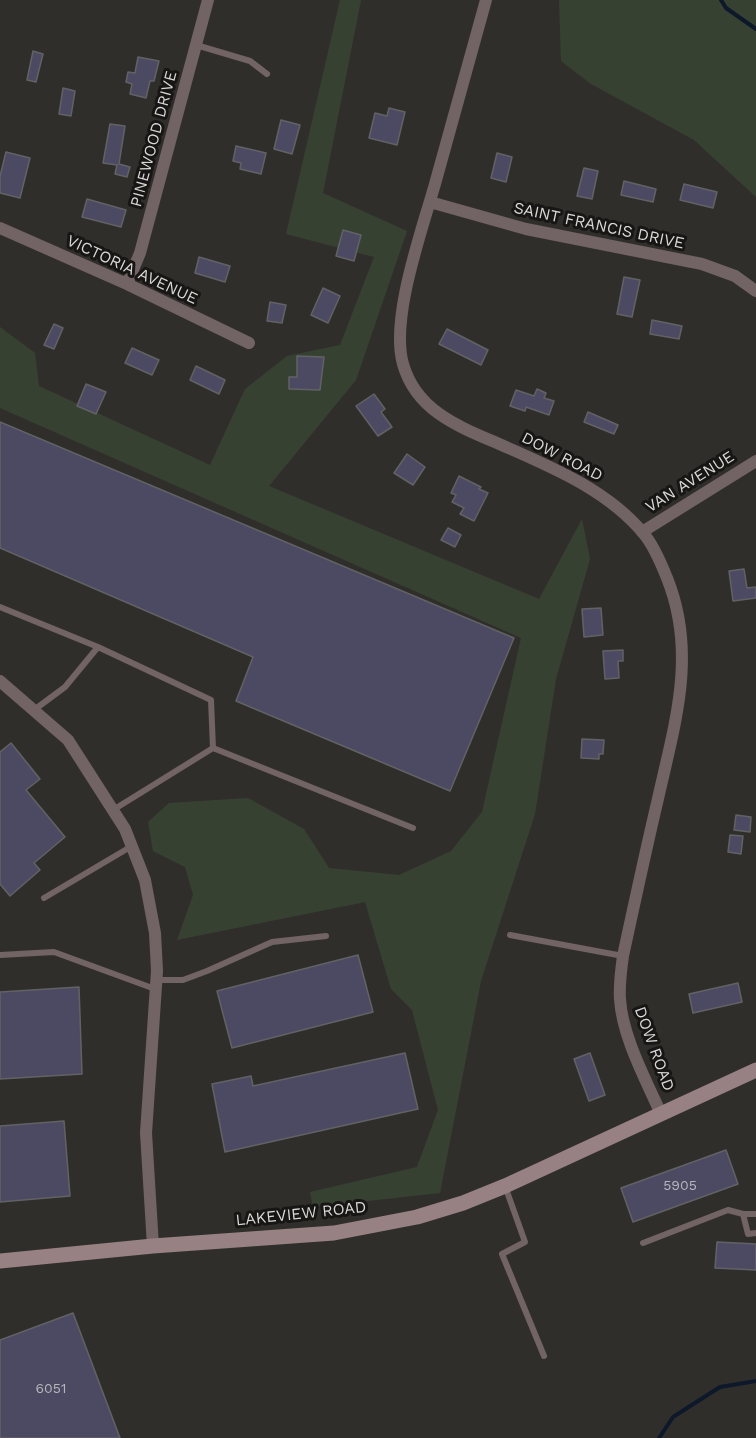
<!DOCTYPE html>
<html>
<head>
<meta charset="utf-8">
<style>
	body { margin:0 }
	canvas { display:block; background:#302e2b }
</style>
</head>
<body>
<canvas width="756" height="1438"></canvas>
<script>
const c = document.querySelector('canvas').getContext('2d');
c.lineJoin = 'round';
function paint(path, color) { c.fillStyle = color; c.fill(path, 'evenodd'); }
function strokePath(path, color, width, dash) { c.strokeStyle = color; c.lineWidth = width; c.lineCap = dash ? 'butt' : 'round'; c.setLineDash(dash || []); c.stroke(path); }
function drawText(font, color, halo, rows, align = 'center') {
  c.font = font + ' "Work Sans",sans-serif'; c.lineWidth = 6; c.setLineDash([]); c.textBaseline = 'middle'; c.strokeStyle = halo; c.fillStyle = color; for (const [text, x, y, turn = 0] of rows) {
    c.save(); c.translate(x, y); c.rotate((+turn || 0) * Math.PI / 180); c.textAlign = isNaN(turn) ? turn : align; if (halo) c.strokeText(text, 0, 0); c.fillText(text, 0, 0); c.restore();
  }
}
paint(new Path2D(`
	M340,0H361L323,193L407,231L356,380L269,486L539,599L582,519L590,559L556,679L535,814L481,981L440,1193L313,1207L310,1192L417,1167L438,1110L412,1010L391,989L365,902L177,940L193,895L185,867L153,851L148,822L169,803L248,798L304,829L329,868L399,875L451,851L482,812L521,638L0,408V327L35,353L39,386L210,465L245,389L287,356L340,345L374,257L286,234Z
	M559,0H756V197L694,140L591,84L561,61Z`), '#374132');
strokePath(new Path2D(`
	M721,0L726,8L756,29
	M659,1438L673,1417L720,1387L756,1381`), '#0d182b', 4);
const building = new Path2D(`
	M33,51L43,54L36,82L27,80Z
	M138,57L159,61L154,81H150L146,98L130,94L132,84L126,82L128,72L135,73Z
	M63,88L75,91L71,116L59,114Z
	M389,108L405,112L397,145L369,138L375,113L387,116Z
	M281,120L300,125L292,154L274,149Z
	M110,124L125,126L119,164L130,167L127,177L115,174L117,165L103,163Z
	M236,146L266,153L261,174L240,169L241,163L233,161Z
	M6,152L30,158L20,198L0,193V176Z
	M497,153L512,157L506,182L491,178Z
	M584,168L598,171L592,199L577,196Z
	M624,181L656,189L653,202L621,195Z
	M684,184L717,192L713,208L680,200Z
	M87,199L126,210L121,227L82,217Z
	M343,230L361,235L354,261L336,256Z
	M199,257L230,266L225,282L195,273Z
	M624,277L640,280L632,317L617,314Z
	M323,288L340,296L328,323L311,315Z
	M270,302L286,305L282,323L267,321Z
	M652,320L682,326L679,339L650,334Z
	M54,324L63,328L54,349L44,345Z
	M447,329L488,350L481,365L439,344Z
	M132,348L159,360L152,375L125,363Z
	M297,356L324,357L320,390L289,389V377H297Z
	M196,366L225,380L219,394L190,380Z
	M86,384L106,392L96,414L77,406Z
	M537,389L546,393L544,398L554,401L549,415L526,407L525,411L510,406L516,390L534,396Z
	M374,394L385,409L381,412L392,427L378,436L356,406Z
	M588,412L618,425L614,434L584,422Z
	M0,422L514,638L450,791L236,701L253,657L0,548Z
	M407,454L425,467L413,485L394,473Z
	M459,476L481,487L479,489L488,493L474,521L460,514L464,508L452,502L456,495L451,493Z
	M448,528L461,535L455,547L441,540Z
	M744,569L747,588L756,587V598L733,601L729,571Z
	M601,608L603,635L584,637L582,609Z
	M623,650V661H618L619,678L605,679L603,651Z
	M582,739L604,740L603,754H599V759L581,758Z
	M11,743L40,779L26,790L65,837L34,863L40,870L10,896L0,884V752Z
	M736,815L751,817L750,832L734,830Z
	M730,835L743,836L741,854L728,852Z
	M358,955L373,1012L232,1048L217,991Z
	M738,983L742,1002L693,1013L689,994Z
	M79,987L82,1074L0,1079V992Z
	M405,1053L418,1109L225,1152L212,1084L251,1076L253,1086Z
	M590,1053L605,1095L589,1101L574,1059Z
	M64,1121L70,1196L0,1202V1126Z
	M726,1150L738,1184L633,1222L621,1188Z
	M717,1242L756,1244V1270L715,1268Z
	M73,1313L120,1438H0V1340Z`);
paint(building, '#4c4a63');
strokePath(building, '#626265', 1.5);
strokePath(new Path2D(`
	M196,45L250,61L267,74
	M0,607L98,647L211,700L213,748L413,828
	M34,710L65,687L98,647
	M113,810L213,748
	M44,898L132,846
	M510,935L623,956
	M0,955L54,952L155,989
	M157,980H183L207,971L272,942L326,936
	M505,1186L525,1242L502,1254L544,1356
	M743,1214L748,1234L756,1233
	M643,1243L728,1210L743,1214H756`), '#726364', 6);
strokePath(new Path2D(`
	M486,0C469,61 452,122 435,184C422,230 390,319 403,364C416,410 457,426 497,443C549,466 607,489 644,534C654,546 661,563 667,578C698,655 674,726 657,803C645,854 634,905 623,956C621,970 619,985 620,999C622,1036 646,1080 661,1114
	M430,202L526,229L702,264L735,276L756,291
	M0,228L127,284L249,343
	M127,284L140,253L208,0
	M642,532L756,461
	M0,681L68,740L125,829L145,880L155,933L157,971L146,1133L153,1246`), '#726364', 12);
strokePath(new Path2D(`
	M0,1261L153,1246L334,1233L417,1217L463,1203L505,1186L756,1070`), '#978182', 15);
drawText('14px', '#b6b5ba', null, [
	["5905",680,1186],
	["6051",51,1389]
]);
drawText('16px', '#dad9d7', '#171615', [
	["PINEWOOD DRIVE",154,139,-75],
	["SAINT FRANCIS DRIVE",599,226,12],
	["VICTORIA AVENUE",132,270,25],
	["DOW ROAD",562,457,27],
	["VAN AVENUE",690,482,-32],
	["DOW ROAD",654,1049,70],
	["LAKEVIEW ROAD",301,1214,-6]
]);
</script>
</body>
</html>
